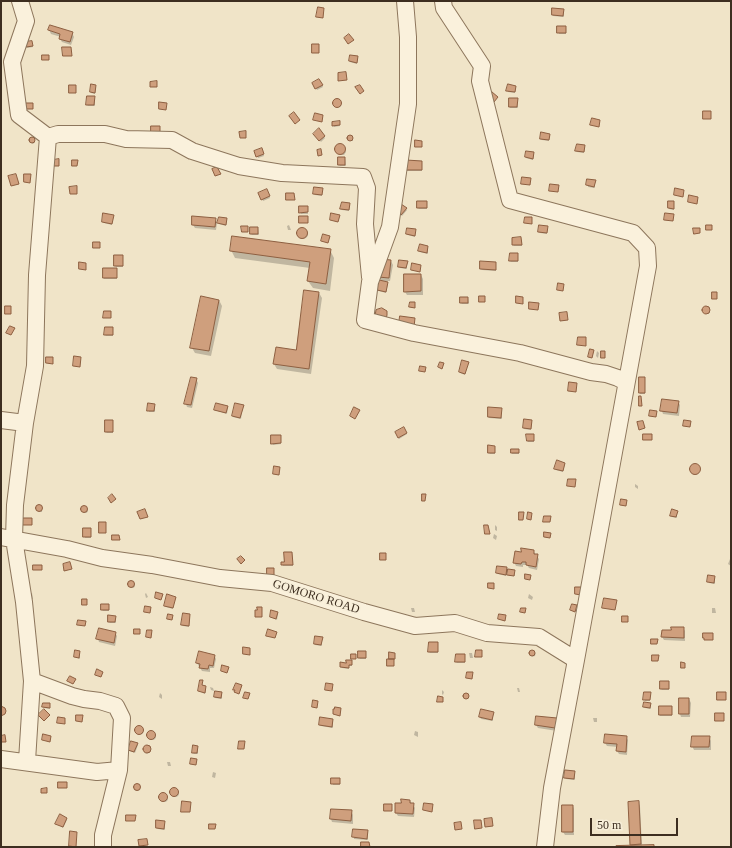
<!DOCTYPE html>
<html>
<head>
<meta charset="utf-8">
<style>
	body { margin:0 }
	#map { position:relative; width:732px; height:848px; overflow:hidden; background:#f0e4c8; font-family:Georgia,serif }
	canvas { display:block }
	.frame { position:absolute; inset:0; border:2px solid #3d2e20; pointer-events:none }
	.scale { position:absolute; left:590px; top:818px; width:88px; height:18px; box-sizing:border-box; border:2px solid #3d2e20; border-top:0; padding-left:5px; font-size:12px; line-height:14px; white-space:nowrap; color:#3d2e20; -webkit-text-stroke:3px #f7eed8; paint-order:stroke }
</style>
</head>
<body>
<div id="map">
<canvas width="732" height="848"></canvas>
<div class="frame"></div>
<div class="scale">50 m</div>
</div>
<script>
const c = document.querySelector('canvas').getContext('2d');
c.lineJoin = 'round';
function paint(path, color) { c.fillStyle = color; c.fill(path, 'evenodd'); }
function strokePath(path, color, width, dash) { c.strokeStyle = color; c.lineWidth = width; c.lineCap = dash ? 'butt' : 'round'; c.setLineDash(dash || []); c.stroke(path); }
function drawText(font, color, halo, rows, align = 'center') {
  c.font = font + ' Georgia,serif'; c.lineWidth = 3; c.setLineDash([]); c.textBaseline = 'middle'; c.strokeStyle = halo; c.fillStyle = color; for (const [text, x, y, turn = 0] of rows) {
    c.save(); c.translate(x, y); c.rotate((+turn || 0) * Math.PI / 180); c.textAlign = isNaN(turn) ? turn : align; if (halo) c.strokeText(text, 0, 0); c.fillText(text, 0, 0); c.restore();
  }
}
paint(new Path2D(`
	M564,10V17L553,16V14Z
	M558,27H566V34H559Z
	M49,30L72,33L74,37L71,45L62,42L60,39L61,37L51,34Z
	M32,42L33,47L27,48L26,43Z
	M358,57L357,64L350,62V61Z
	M319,80L323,87L317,90L313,83Z
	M96,86L95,94L91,93V92Z
	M516,86L515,93L508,92V91Z
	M95,99V106H88L87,105Z
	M517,99L518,108H510V107Z
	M334.5 104a3.5 3.5 0 1 1 7 0a3.5 3.5 0 1 1-7 0Z
	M339,122L340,126L334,127L333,125Z
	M319,130L325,138L321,142L315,135Z
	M549,135V141L542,140L541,139Z
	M349,136H352L353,141H350Z
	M30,138H33L35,142L33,144L30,141Z
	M340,145L344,148L346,152L344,155H342L337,152L336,150L337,146Z
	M585,146L584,153L577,152L576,151Z
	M261,149L264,156L258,158L255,151Z
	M534,153L533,160L526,158V157Z
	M345,158L346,166H340L339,165Z
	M422,162V171H407L406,169Z
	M588,180L595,181V188L588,187Z
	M322,189V196L315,195L314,194Z
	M267,191L270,198L263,201L260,194Z
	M426,202L427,209H419L418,208Z
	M669,202H674V210L669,209Z
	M350,204L349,211L342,210L341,209Z
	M307,207L308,214H301L300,212Z
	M406,209L407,210L402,216L398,212Z
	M113,216L112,225L104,223L103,222Z
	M215,219L217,223L216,230L195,228L193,225Z
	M227,219L226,226L219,224V223Z
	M289,225L291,230H288L287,226Z
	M547,227V234L540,233L539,232Z
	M258,228L259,235H252L251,234Z
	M298 234a5 5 0 1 1 10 0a5 5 0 1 1-10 0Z
	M415,230V237L408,235L407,234Z
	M521,238L522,246H514L513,245Z
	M428,247V254L420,252V251Z
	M231,250H330L334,258L330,291L313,288L308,281L310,268L235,258Z
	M517,254L518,262H511L510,261Z
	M122,256L123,267H116L115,266Z
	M391,261L393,265L390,281H386L388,284L386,293L379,291L378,290L382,282L379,277Z
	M407,262V269L400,268L399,266Z
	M495,263L496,271L482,270L481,269Z
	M117,269V279H104V278Z
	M421,275L423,279V295H407L405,292Z
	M319,293L322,298L311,374L277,369L274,364L297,351Z
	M468,298L469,304H462L461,303Z
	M219,300L222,306L211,356L195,353L192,348Z
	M704 311a3 3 0 1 1 6 0a3 3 0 1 1-6 0Z
	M113,328V336H106L105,335Z
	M597,351L599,353L598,358L596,356Z
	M468,362L465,375L460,373V372Z
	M645,378V394H640V393Z
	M196,379L198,383L192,408L187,407L186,404Z
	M678,402L680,405L679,416L663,414L662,411Z
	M149,404L155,406V412H149Z
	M243,406L241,419L233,417V415Z
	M228,407L227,414L215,410Z
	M501,409L502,419L489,418V417Z
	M113,421V433H107L106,432Z
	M532,421L531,430L524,429V428Z
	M404,429L407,434L399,439L396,433Z
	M528,435H533L534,442H528Z
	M281,437V444L273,445L272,443Z
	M495,446V454H490L489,453Z
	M512,450H519V454H512Z
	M565,464L563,472L556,470V469Z
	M690 470a5 5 0 1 1 10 0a5 5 0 1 1-10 0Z
	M635,484L638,486V489L635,487Z
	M39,506L42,509V512H39V510L37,508Z
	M82 510a3 3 0 1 1 6 0a3 3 0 1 1-6 0Z
	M677,511V518L672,517L671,516Z
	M495,525L497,527V531L495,530Z
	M84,529H90L91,538H85Z
	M494,534L497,536L496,540L493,538Z
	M533,551L539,559L537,570L529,568L527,565H523V567L516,566L514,562L522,553Z
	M292,553L293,566H283L282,563H285Z
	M730,559L731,560V566L728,564Z
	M506,568L507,570L514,571L515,576H509L507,572L506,576L498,574L497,573Z
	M709,576L715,577V584L709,583Z
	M129 585a3 3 0 1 1 6 0a3 3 0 1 1-6 0Z
	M32,593L33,599H30L29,594Z
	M146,593L148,597L146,598L145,594Z
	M529,594L533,597L532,600L528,598Z
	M175,598L173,609L166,607L165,606Z
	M109,607V611H103L102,610Z
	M411,608H414L415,612H412Z
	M712,608H715L716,613H712Z
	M272,612L278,614L277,620L271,617Z
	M190,615L189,627L183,626L182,625Z
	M115,617L116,623H110L109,622Z
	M683,628L685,631V641L664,640L662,637Z
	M115,633L117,636L115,646L99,642L98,639Z
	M322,638V646L315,645V644Z
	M438,643V653H430L429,652Z
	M530.5 654a2.5 2.5 0 1 1 5 0a2.5 2.5 0 1 1-5 0Z
	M76,652L80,653V659L75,657Z
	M366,653V659H360L359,658Z
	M469,653H472L473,658H470Z
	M214,655L216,659L214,668H210V672L202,671L197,663Z
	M464,655L465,663H457L456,662Z
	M352,661V666H349V669L342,668L341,667Z
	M202,681V686L206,688L205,694L199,691Z
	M668,682L669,690H662L661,689Z
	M210,687L213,688L214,691L211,690Z
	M517,688H519L520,692H518Z
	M442,690L444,692L443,695L442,694Z
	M160,693L162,695V699L159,697Z
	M222,693V699L215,698V697Z
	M650,693V701H645L644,699Z
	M465,695H468V699H465Z
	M689,699L691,703L690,717H681L680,714Z
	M50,704V709L44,708L43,707Z
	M651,704V709L645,708L644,707Z
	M672,708V716H660V715Z
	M493,713V721L481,719L480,717Z
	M593,718H597V722H594Z
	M556,719L558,722L557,731L538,728L536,725Z
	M333,720V728L321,726L320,725Z
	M136.5 731a3.5 3.5 0 1 1 7 0a3.5 3.5 0 1 1-7 0Z
	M415,731L418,732V737L414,735Z
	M148 736a4 4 0 1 1 8 0a4 4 0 1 1-8 0Z
	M626,737L628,740L627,755L619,754L617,751L618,747L607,746L605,743Z
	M709,737L711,741V750H694L692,746Z
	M137,744L138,745L135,753L130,751L129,750Z
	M198,746V754H194L193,753Z
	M143.5 750a3.5 3.5 0 1 1 7 0a3.5 3.5 0 1 1-7 0Z
	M167,762H170L171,766H168Z
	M213,772L216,773L215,778L212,777Z
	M574,772L575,780L566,779L565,777Z
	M332,779H339L340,785H333Z
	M134 788a3 3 0 1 1 6 0a3 3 0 1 1-6 0Z
	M171 793a4 4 0 1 1 8 0a4 4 0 1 1-8 0Z
	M160 798a4 4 0 1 1 8 0a4 4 0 1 1-8 0Z
	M410,801L415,808L414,817L398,816L396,813L402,804Z
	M638,802L640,806L642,846L654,847H617H632L631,845Z
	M573,806L574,809V835H565L563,832Z
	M351,811L353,815V824L332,822L331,819Z
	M67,818V820L63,828L56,823Z
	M164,822L165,830L158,829L157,828Z
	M354,830L368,831V840L354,839Z`), '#0003');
const building = new Path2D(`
	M318,7L324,8L323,18L316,17Z
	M552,8L564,9L563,16L552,15Z
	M50,25L73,32L70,42L59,39L60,34L48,30Z
	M557,26H566V33H557Z
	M349,34L354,40L348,44L344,38Z
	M32,41L33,46L26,47L25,42Z
	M312,44H319V53H312Z
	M62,47H71L72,56H63Z
	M42,55H49V60H42Z
	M350,55L358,56L357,63L349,61Z
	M346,72L347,80L338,81V73Z
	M319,79L323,85L315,89L312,83Z
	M157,81V87H150V82Z
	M91,84L96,85L95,93L90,92Z
	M508,84L516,86L515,92L506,91Z
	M69,85H76V93H69Z
	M360,85L364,91L360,94L355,87Z
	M492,92L498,97L494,102L489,97Z
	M87,96H95L94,105H86Z
	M509,98H518L517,107H509Z
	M332.5 103a4.5 4.5 0 1 1 9 0a4.5 4.5 0 1 1-9 0Z
	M159,102L167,103L166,110L159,109Z
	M22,103H33V109H22Z
	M703,111H711V119H703Z
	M294,112L300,120L295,124L289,116Z
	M315,113L323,115L322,122L313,120Z
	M592,118L600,120L599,127L590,125Z
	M340,121V125L332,126V122Z
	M151,126H160V133H151Z
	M319,128L325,136L319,141L313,134Z
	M246,131V138H240L239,132Z
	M541,132L550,134L549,140L540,139Z
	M347 138a3 3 0 1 1 6 0a3 3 0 1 1-6 0Z
	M29 140a3 3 0 1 1 6 0a3 3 0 1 1-6 0Z
	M415,140L422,141V147H415Z
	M334.5 149a5.5 5.5 0 1 1 11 0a5.5 5.5 0 1 1-11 0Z
	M577,144L585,145L584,152L575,151Z
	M262,148L264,154L256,157L254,151Z
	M321,149L322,155L318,156L317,150Z
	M526,151L534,152L533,159L525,157Z
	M338,157H345V165H338Z
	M59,159V166H53V160Z
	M72,160H78L77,166H72Z
	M406,160L422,161V170H405Z
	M217,167L221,174L215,176L212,169Z
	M16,174L19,184L11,186L8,176Z
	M24,174H31L30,183L24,182Z
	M522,177L531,178L530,185L521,184Z
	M587,179L596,180L594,187L586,185Z
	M550,184L559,185L558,192L549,191Z
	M77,186V194H70L69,187Z
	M314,187L323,188L322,195L313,194Z
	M675,188L684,190L683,197L674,195Z
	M267,189L270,196L261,200L258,193Z
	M286,193H294L295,200H286Z
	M689,195L698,197L697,204L688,202Z
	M417,201H427V208H417Z
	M668,201H674V209L668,208Z
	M342,202L350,203L349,210L340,209Z
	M401,204L407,208L401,215L396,211Z
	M299,206H308V212L299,213Z
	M103,213L114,215L112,224L102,222Z
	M331,213L340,215L338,222L330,220Z
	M665,213L674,214L673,221L664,220Z
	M192,216L216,218L215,227L192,225Z
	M299,216H308V223H299Z
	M219,217L227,218L226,225L217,223Z
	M525,217H532V224L524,223Z
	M539,225L548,226L547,233L538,232Z
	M706,225H712V230H706Z
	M241,226H248V232H242Z
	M250,227H258V234H250Z
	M296.5 233a5.5 5.5 0 1 1 11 0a5.5 5.5 0 1 1-11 0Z
	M407,228L416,229L415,236L406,234Z
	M693,228H700V233L694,234Z
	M323,234L330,236L328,243L321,241Z
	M232,236L331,249L326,284L307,281L310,262L230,251Z
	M521,237L522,245H512V238Z
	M93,242H100V248H93Z
	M420,244L428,246L427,253L418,251Z
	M510,253H518V261H509Z
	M114,255H123V266H114Z
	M381,259L391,260L389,278L378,277Z
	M399,260L408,261L406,268L398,267Z
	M480,261L496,262V270L480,269Z
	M79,262L86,263V270L79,269Z
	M412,263L421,265L420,272L411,270Z
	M103,268H117V278H103Z
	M404,274H421V291L404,292Z
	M379,280L388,282L386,292L377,290Z
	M558,283L564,284L563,291L557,290Z
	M304,290L319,292L309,369L273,364L276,347L296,350Z
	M712,292H717V299H712Z
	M201,296L219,300L209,351L190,348Z
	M479,296H485V302H479Z
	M516,296L523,297V304L516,303Z
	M460,297H468V303H460Z
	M410,302H415V308L409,307Z
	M529,302L539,303L538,310L529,309Z
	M5,306H11V314H5Z
	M702 310a4 4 0 1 1 8 0a4 4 0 1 1-8 0Z
	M382,308L387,311V315L386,319L375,316L376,310Z
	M104,311H111V318H103Z
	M567,312L568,320L560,321L559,313Z
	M400,316L415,318L414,327L399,324Z
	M10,326L15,328L11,335L6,333Z
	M105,327H113V335H104Z
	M578,337H586V346L577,345Z
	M590,349L594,350L592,358L588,357Z
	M601,351H605V358H601Z
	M74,356L81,357L80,367L73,366Z
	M46,357H53V364L46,363Z
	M462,360L469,362L465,374L459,372Z
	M440,362L444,363L442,369L438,367Z
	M420,366L426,367L425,372L419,371Z
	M191,377L197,378L191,405L184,404Z
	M639,377H645V393H639Z
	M569,382L577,383L576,392L568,391Z
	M639,396H641L642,406H639Z
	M662,399L679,401L677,413L660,411Z
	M148,403L155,404L154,411H147Z
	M216,403L228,406L226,413L214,410Z
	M235,403L244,405L240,418L232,416Z
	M354,407L360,410L355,419L350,416Z
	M488,407L502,408L501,418L488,417Z
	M650,410L657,411L656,417L649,416Z
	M524,419L532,420L531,429L523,428Z
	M105,420H113V432H105Z
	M684,420L691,421L690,427L683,426Z
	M643,421L645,428L639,430L637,422Z
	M404,427L407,433L398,438L395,432Z
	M526,434H534V441H527Z
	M643,434H652V440H643Z
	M271,435H281V443L271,444Z
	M488,445L495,446V453H488Z
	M511,449H519V453H511Z
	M557,460L565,463L563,471L554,469Z
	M689.5 469a5.5 5.5 0 1 1 11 0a5.5 5.5 0 1 1-11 0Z
	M274,466L280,467L279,475L273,474Z
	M568,479H576L575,487L567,486Z
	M112,494L116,499L111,503L108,498Z
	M422,494H426L425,501H422Z
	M621,499L627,500L626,506L620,505Z
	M35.5 508a3.5 3.5 0 1 1 7 0a3.5 3.5 0 1 1-7 0Z
	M80.5 509a3.5 3.5 0 1 1 7 0a3.5 3.5 0 1 1-7 0Z
	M145,509L148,517L140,519L137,512Z
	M672,509L678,511L676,517L670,516Z
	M519,512H524L523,520H519Z
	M528,512L532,513L531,520L527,519Z
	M544,516H551L550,522H543Z
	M23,518H32V525H23Z
	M99,522H106V533H99Z
	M484,525H488L490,534H485Z
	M83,528H91V537H83Z
	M544,532L551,533L550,538L544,537Z
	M112,535H119L120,540H112Z
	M521,548L534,550V554H538L536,567L526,565V562H522L521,564L513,563L515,551L521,552Z
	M284,552H292L293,565H281V562H284Z
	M380,553H386V560H380Z
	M241,556L245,560L241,564L237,559Z
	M70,562L72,569L64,571L63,564Z
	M33,565H42V570H33Z
	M497,566L507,567L506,575L496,573Z
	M267,568H274V575H267Z
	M508,569L515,570L514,576L507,575Z
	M525,574L531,575L530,580L525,579Z
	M708,575L715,576L714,583L707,582Z
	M127.5 584a3.5 3.5 0 1 1 7 0a3.5 3.5 0 1 1-7 0Z
	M488,583H494V589L488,588Z
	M575,587H581V595L575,594Z
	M156,592L163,594L161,600L155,598Z
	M167,594L176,597L173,608L164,606Z
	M604,598L617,600L615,610L602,608Z
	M82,599H87V605H82Z
	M101,604H109V610H101Z
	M572,604L577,605L575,612L570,610Z
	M145,606L151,607L150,613L144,612Z
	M257,607H262V617H255V610H257Z
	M521,608H526L525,613L520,612Z
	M271,610L278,612L276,619L270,617Z
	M183,613L190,614L189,626L181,625Z
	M168,614L173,615L172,620L167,619Z
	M499,614L506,615L505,621L498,619Z
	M108,615L116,616L115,622H108Z
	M622,616H628V622H622Z
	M78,620L86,621L85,626L77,625Z
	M671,627H684V638L661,637L662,630H671Z
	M99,628L116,632L114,643L96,639Z
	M134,629H140V634H134Z
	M268,629L277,632L275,638L266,636Z
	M147,630H152L151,638L146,637Z
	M703,633H713V640H704V638H703Z
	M315,636L323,637L321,645L314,644Z
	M651,639H658L657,644H651Z
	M429,642H438V652H428Z
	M243,647L250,648V655L243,654Z
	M529 653a3 3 0 1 1 6 0a3 3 0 1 1-6 0Z
	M75,650L80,651L79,658L74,657Z
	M476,650H482V657H475Z
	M199,651L215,655L213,666L209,665L208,669L199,668L200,664L196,663Z
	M358,651H366V658H358Z
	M389,652L395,653V659H389Z
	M351,654H356V659H351Z
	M456,654H465V662H455Z
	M652,655H659L658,661H652Z
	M387,659H394V666H387Z
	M346,660H352V665H349V668L340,667V662L346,663Z
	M681,662L685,663V668H681Z
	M222,665L229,667L227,673L221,671Z
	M97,669L103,672L101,677L95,675Z
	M467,672H473L472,679L466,678Z
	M70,676L76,679L73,684L67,681Z
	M200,680H203L202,685L206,686L205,693L198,691Z
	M660,681H669V689H660Z
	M236,683L242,685L239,694L234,692L235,690H233Z
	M326,683L333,684L332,691L325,690Z
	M215,691L222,692L221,698L214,697Z
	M245,692L250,693L248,699L243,698Z
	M644,692H651L650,700H643Z
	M717,692H726V700H717Z
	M463 696a3 3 0 1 1 6 0a3 3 0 1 1-6 0Z
	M438,696L443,697V702H437Z
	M679,698H689V714H679Z
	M313,700L318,701L317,708L312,707Z
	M644,702L651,703L650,708L643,707Z
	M43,703H50V708L42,707Z
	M1,706L5,708L6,711L5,714L1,716Z
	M659,706H672V715H659Z
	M335,707L341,708L340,716L333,714V709H334Z
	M44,709L50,715L44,721L38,715Z
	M481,709L494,712L492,720L479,717Z
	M715,713H724V721H715Z
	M76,715H83L82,722L76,721Z
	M536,716L557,718L555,728L535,725Z
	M58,717L65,718V724L57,723Z
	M320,717L333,719L332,727L319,725Z
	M134.5 730a4.5 4.5 0 1 1 9 0a4.5 4.5 0 1 1-9 0Z
	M146.5 735a4.5 4.5 0 1 1 9 0a4.5 4.5 0 1 1-9 0Z
	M43,734L51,736L50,742L42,740Z
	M605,734L627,736L626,752L616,751L617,744L604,743Z
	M5,735L6,742H1V736Z
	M692,736H710L709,747H691Z
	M131,741L138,743L134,752L128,750Z
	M239,741H245L244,749H238Z
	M143 749a4 4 0 1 1 8 0a4 4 0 1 1-8 0Z
	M193,745L198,746L197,753H192Z
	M191,758L197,759L196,765L190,764Z
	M565,770L575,771L574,779L564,778Z
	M331,778H340V784H331Z
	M58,782H67V788H58Z
	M133.5 787a3.5 3.5 0 1 1 7 0a3.5 3.5 0 1 1-7 0Z
	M169.5 792a4.5 4.5 0 1 1 9 0a4.5 4.5 0 1 1-9 0Z
	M47,788V793H41V789Z
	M158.5 797a4.5 4.5 0 1 1 9 0a4.5 4.5 0 1 1-9 0Z
	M401,799L410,800V803H414L413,814L395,813V803H401Z
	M182,801L191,802L190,812H181Z
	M639,801L641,844L630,845L628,802Z
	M424,803L433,804L432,812L423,810Z
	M384,804H392V811H384Z
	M562,805H573V832H562Z
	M331,809L352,810L351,821L330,819Z
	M60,814L67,818L63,827L55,824Z
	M126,815H136L135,821H126Z
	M492,818L493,826L485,827L484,819Z
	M156,820L165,821L164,829L156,828Z
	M474,820H481L482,828L475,829Z
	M461,822L462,829L455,830L454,823Z
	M209,824H216L215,829H209Z
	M353,829L368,830L367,839L352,837Z
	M70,831L77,832L76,847L69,846Z
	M147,839L148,845L139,846L138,840Z
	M361,842H369L370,847H361Z
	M654,845V847H616V846Z`);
paint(building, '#cf9f7d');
strokePath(building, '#8d5f41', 1);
const minor = new Path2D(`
	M20,1L26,21L12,62L19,115L48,137L37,275L35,366L25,423L15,505L14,539L24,602L32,681L72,696L84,699L100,701L116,706L122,718L119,770L103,835V847
	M405,1L408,37V104L390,227L370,282L365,320L414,333L520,353L591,372L606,374L618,378L626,382
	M443,1L444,8L482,66L480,81L510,200L633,233L647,248L648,266L576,660L552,788L545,847
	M48,137L58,134H105L126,139L172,140L192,151L239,166L282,173L363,177L367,188L365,224L370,277
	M1,420L25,423
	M1,537L67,549L102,558L152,565L220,578L272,583L364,612L415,626L455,623L487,633L539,637L576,660
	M1,759L97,772L119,770
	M27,761L32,681`);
strokePath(minor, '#8d765c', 18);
strokePath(minor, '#faf1dc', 16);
drawText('12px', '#3d2e20', '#f7eed8', [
	["GOMORO ROAD",316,597,17]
]);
</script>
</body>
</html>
